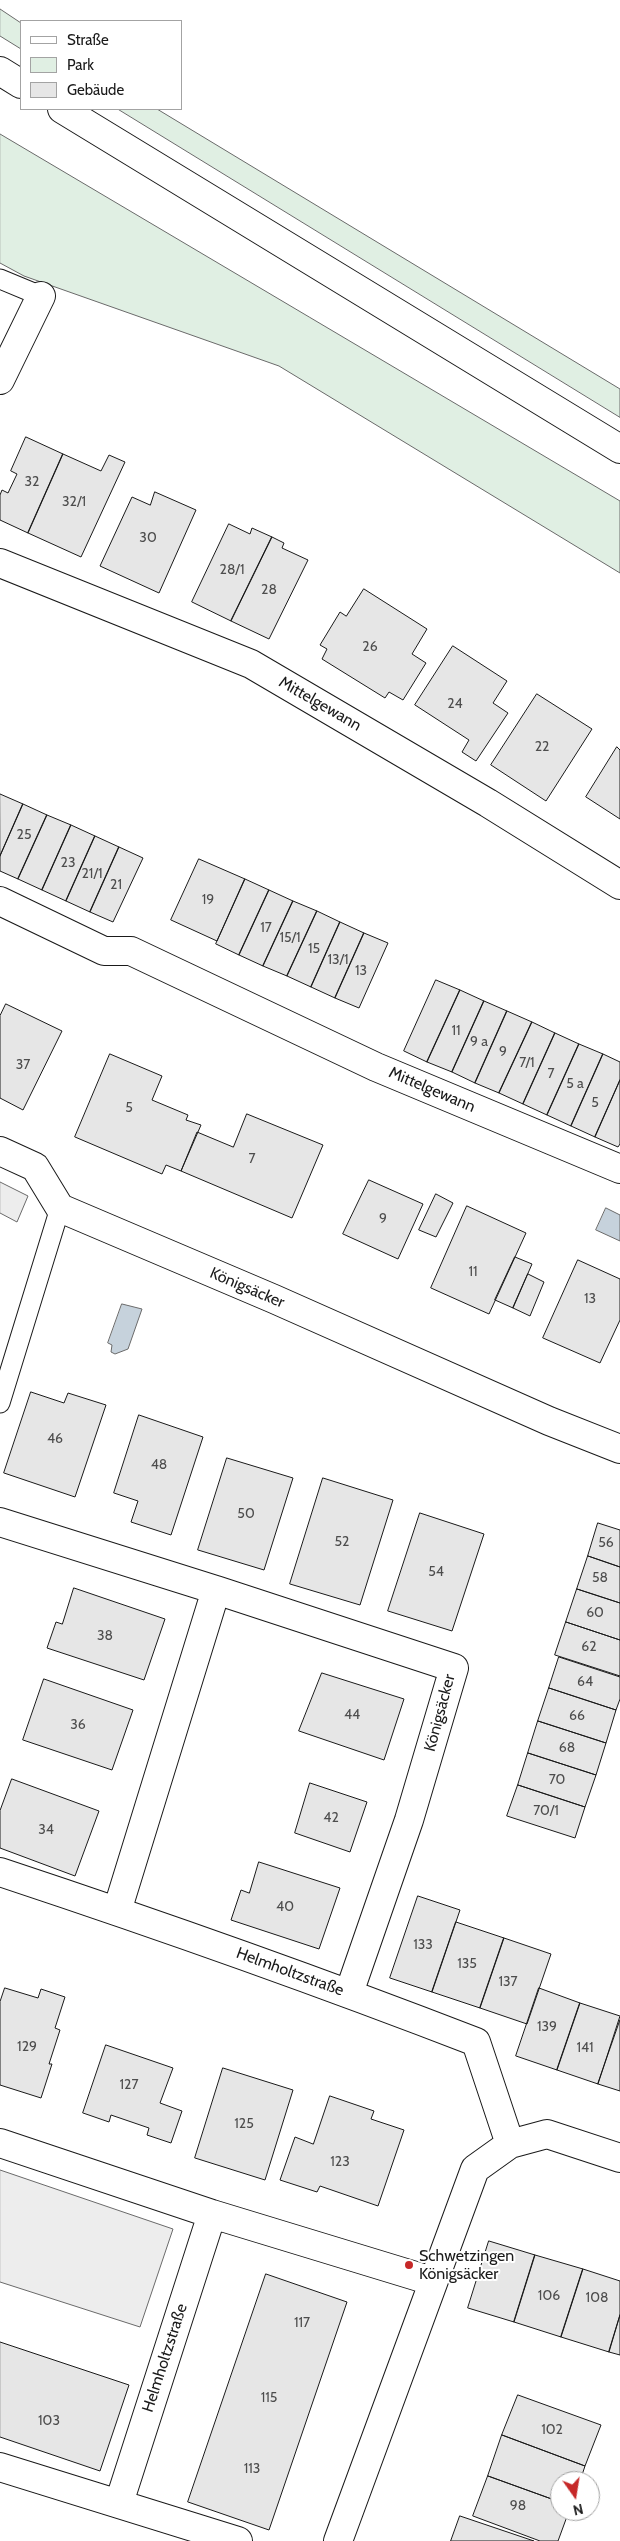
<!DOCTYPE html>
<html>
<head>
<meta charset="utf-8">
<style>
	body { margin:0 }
	#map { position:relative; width:620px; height:2541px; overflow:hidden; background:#fff; font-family:Cabin,sans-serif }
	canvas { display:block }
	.legend { position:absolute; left:20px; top:20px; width:162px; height:90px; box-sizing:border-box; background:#fff; border:1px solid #a3a3a3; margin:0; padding:6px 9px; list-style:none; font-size:15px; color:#1a1a1a }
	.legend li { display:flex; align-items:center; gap:10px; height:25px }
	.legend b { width:25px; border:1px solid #a3a3a3 }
	.north { position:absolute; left:550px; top:2471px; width:50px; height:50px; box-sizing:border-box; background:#fff; border:1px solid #a3a3a3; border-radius:50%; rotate:167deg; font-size:14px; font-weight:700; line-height:20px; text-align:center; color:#1a1a1a }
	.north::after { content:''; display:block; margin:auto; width:18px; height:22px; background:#c62828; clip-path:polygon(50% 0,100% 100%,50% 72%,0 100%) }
</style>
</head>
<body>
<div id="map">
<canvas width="620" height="2541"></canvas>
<ul class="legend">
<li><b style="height:6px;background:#fff"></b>Straße</li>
<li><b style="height:14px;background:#e0efe3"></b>Park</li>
<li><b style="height:14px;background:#e6e6e6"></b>Gebäude</li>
</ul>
<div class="north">N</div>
</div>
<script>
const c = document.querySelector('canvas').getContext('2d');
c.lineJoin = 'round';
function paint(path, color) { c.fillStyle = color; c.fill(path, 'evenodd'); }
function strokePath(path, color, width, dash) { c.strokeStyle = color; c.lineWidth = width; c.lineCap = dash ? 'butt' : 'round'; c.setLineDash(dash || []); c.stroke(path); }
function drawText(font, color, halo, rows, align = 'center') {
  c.font = font + ' Cabin,sans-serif'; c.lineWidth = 4; c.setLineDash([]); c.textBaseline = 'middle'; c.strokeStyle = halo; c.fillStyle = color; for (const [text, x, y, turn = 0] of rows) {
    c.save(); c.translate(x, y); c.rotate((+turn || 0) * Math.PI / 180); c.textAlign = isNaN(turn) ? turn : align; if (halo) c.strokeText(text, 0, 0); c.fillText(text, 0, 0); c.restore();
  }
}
const green = new Path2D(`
	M0,9L21,23V49L0,36Z
	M118,109H157L620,389V417Z
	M0,134L620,501V573L279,366L24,276L0,263Z`);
paint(green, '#e0efe3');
strokePath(green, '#6a6a6a', 1);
const parking = new Path2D(`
	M0,1182L28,1196L17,1222L0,1213Z
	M0,2170L173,2229L140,2327L0,2282Z`);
paint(parking, '#ededed');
strokePath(parking, '#6a6a6a', 1);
const water = new Path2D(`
	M606,1208L620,1215V1241L596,1230Z
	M122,1304L142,1309L128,1349L115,1354L111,1352L112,1345L108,1343Z`);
paint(water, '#c6d2dc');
strokePath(water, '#6a6a6a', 1);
const building = new Path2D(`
	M26,437L63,454L28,533L0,520V495L2,490L8,493L17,474L11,471Z
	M63,454L101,471L109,455L125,462L81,557L28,533Z
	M155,492L196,510L159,593L100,566L132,497L150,505Z
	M229,524L250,534L252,528L272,537L231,621L192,602Z
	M272,537L284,543L282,548L308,560L269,639L231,621Z
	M364,589L427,629L412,654L426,663L403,700L389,692L385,698L322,659L327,649L320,645L340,612L346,616Z
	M453,646L507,681L493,703L508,713L476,761L462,752L469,740L415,705Z
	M537,694L592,729L546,801L491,765Z
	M617,747L620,750V819L586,797Z
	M0,794L23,804L0,856Z
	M23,804L47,815L18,879L0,871V856Z
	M47,815L71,825L42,890L18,879Z
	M71,825L95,836L66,901L42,890Z
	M95,836L119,847L90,912L66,901Z
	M119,847L143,858L113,922L90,912Z
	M199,859L245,879L217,941L171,920Z
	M245,879L269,890L239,955L216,944Z
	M269,890L293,901L263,966L239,955Z
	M293,901L317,911L287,976L263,966Z
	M317,911L340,922L311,987L287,976Z
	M340,922L364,933L335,998L311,987Z
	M364,933L388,943L359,1008L335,998Z
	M436,980L460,990L427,1062L404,1051Z
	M460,990L484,1001L452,1072L427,1062Z
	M484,1001L507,1011L475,1083L452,1072Z
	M6,1004L62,1031L23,1110L0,1098V1016Z
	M507,1011L532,1022L499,1093L475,1083Z
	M532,1022L555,1033L523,1104L499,1093Z
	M555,1033L579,1044L547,1115L523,1104Z
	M579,1044L603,1054L571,1126L547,1115Z
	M110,1054L162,1076L152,1100L188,1115L186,1120L201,1125L181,1171L166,1165L162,1174L75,1137Z
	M603,1054L620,1062V1080L595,1137L571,1126Z
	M620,1080V1144L618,1147L595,1137Z
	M247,1114L323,1145L292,1218L181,1171L197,1132L233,1147Z
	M369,1180L423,1204L398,1259L343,1234Z
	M436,1194L453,1203L436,1237L419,1230Z
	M467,1206L526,1233L489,1314L431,1288Z
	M515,1257L532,1264L513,1308L495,1300Z
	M578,1260L620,1279V1320L600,1363L543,1338Z
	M528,1274L544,1282L530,1316L513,1308Z
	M31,1392L64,1403L68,1393L106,1405L75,1497L4,1473Z
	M139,1415L203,1437L171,1535L131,1522L138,1501L114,1493Z
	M227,1458L293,1478L264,1570L198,1550Z
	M323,1478L393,1500L360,1605L290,1584Z
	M420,1513L484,1534L452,1631L388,1611Z
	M598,1523L620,1530V1567L588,1556Z
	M588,1556L620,1567V1603L577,1589Z
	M74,1588L165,1619L144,1680L47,1648L56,1622L62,1624Z
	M577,1589L620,1603V1640L566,1622Z
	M566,1622L620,1640V1676L555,1655Z
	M559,1657L620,1677V1699L616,1710L549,1688Z
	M322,1673L404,1699L384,1760L299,1731Z
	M44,1679L133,1710L112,1770L23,1740Z
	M549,1688L616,1710L606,1743L538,1721Z
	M538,1721L606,1743L596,1775L528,1753Z
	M528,1753L596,1775L585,1807L518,1785Z
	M12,1779L99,1811L75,1876L0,1848V1811Z
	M310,1783L367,1802L350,1852L295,1833Z
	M518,1785L585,1807L575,1838L507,1816Z
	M259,1862L340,1888L319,1949L231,1920L241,1890L249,1893Z
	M418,1896L460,1910L432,1992L390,1978Z
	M456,1922L504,1938L480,2008L432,1992Z
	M504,1938L551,1954L527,2024L480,2008Z
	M5,1988L38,1998L41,1989L65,1997L55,2028L60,2030L49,2064H52L41,2098L0,2085V2002Z
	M539,1988L580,2003L557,2070L516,2056Z
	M580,2003L620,2016L598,2084L557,2070Z
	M620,2020V2091L598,2084Z
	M106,2045L173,2068L160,2103L182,2111L171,2143L147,2135L149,2128L111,2115L109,2122L83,2113Z
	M223,2068L293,2090L265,2180L195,2158Z
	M330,2096L374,2111L371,2119L404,2130L378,2206L320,2186L317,2192L280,2180L295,2137L313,2144Z
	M489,2241L535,2255L514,2322L468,2308Z
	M535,2255L583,2269L561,2337L514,2322Z
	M583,2269L620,2281V2315L609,2352L561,2337Z
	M266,2274L347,2302L269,2530L188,2502Z
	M620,2315V2355L609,2352Z
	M0,2342L129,2385L100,2471L0,2437Z
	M518,2395L601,2425L585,2466L502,2435Z
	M502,2435L585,2466L580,2481H560V2502L488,2476Z
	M488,2476L560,2502V2511H569L558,2541H540L473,2516Z
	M460,2516L534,2541H451Z`);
paint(building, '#e6e6e6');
strokePath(building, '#1a1a1a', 1);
const service = new Path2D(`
	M0,279L41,296
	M0,1403L60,1208`);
const minor = new Path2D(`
	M0,380L41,296
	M0,563L251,664L488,803L620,885
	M0,901L104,951H131L376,1067L620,1169
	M0,1151L35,1167L60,1208L274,1299L549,1421L620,1449
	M0,1522L216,1590L117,1911
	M216,1590L454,1668L409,1820L349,1993
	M0,1872C160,1925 318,1981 476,2042L510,2144
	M0,2143L212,2214L432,2281
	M0,2467L238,2541
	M119,2503L212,2214
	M338,2541L475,2169L510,2144L547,2134L620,2158`);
const primary = new Path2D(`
	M0,71L21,84
	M62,109L620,449`);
strokePath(service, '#1a1a1a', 21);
strokePath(minor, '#1a1a1a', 30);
strokePath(primary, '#1a1a1a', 30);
strokePath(service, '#fff', 19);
strokePath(minor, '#fff', 28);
strokePath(primary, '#fff', 28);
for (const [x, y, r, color] of [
	[409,2265,5,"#c62828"]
]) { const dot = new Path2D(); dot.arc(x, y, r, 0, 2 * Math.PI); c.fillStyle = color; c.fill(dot); strokePath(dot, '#fff', 2); }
drawText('14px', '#4d4d4d', null, [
	["32",32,482],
	["32/1",74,502],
	["30",148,538],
	["28/1",232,570],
	["28",269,590],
	["26",370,647],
	["24",455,704],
	["22",542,747],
	["25",24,835],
	["23",68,863],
	["21/1",92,874],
	["21",116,885],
	["19",208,900],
	["17",266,928],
	["15/1",290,938],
	["15",314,949],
	["13/1",338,960],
	["13",361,971],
	["11",456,1031],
	["9 a",479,1042],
	["9",503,1052],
	["7/1",527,1063],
	["37",23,1065],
	["7",551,1074],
	["5 a",575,1084],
	["5",595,1103],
	["5",129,1108],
	["7",252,1159],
	["9",383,1219],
	["11",473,1272],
	["13",590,1299],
	["46",55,1439],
	["48",159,1465],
	["50",246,1514],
	["52",342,1542],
	["56",606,1543],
	["54",436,1572],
	["58",600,1578],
	["60",595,1613],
	["38",105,1636],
	["62",589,1647],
	["64",585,1682],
	["44",352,1715],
	["66",577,1716],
	["36",78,1725],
	["68",567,1748],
	["70",557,1780],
	["70/1",546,1811],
	["42",331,1818],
	["34",46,1830],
	["40",285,1907],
	["133",423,1945],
	["135",467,1964],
	["137",508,1982],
	["139",547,2027],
	["129",27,2047],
	["141",585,2048],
	["127",129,2085],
	["125",244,2124],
	["123",340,2162],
	["106",549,2296],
	["108",597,2298],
	["117",302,2323],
	["115",269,2398],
	["103",49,2421],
	["102",552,2430],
	["113",252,2469],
	["98",518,2506]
]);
drawText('16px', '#1a1a1a', '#fff', [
	["Mittelgewann",320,704,30],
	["Mittelgewann",432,1090,23],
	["Königsäcker",247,1288,23],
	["Königsäcker",440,1713,-75],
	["Helmholtzstraße",290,1972,20],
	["Helmholtzstraße",165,2358,-72]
]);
drawText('16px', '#1a1a1a', '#fff', [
	["Schwetzingen",419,2256],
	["Königsäcker",419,2274]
], 'left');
</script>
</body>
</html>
